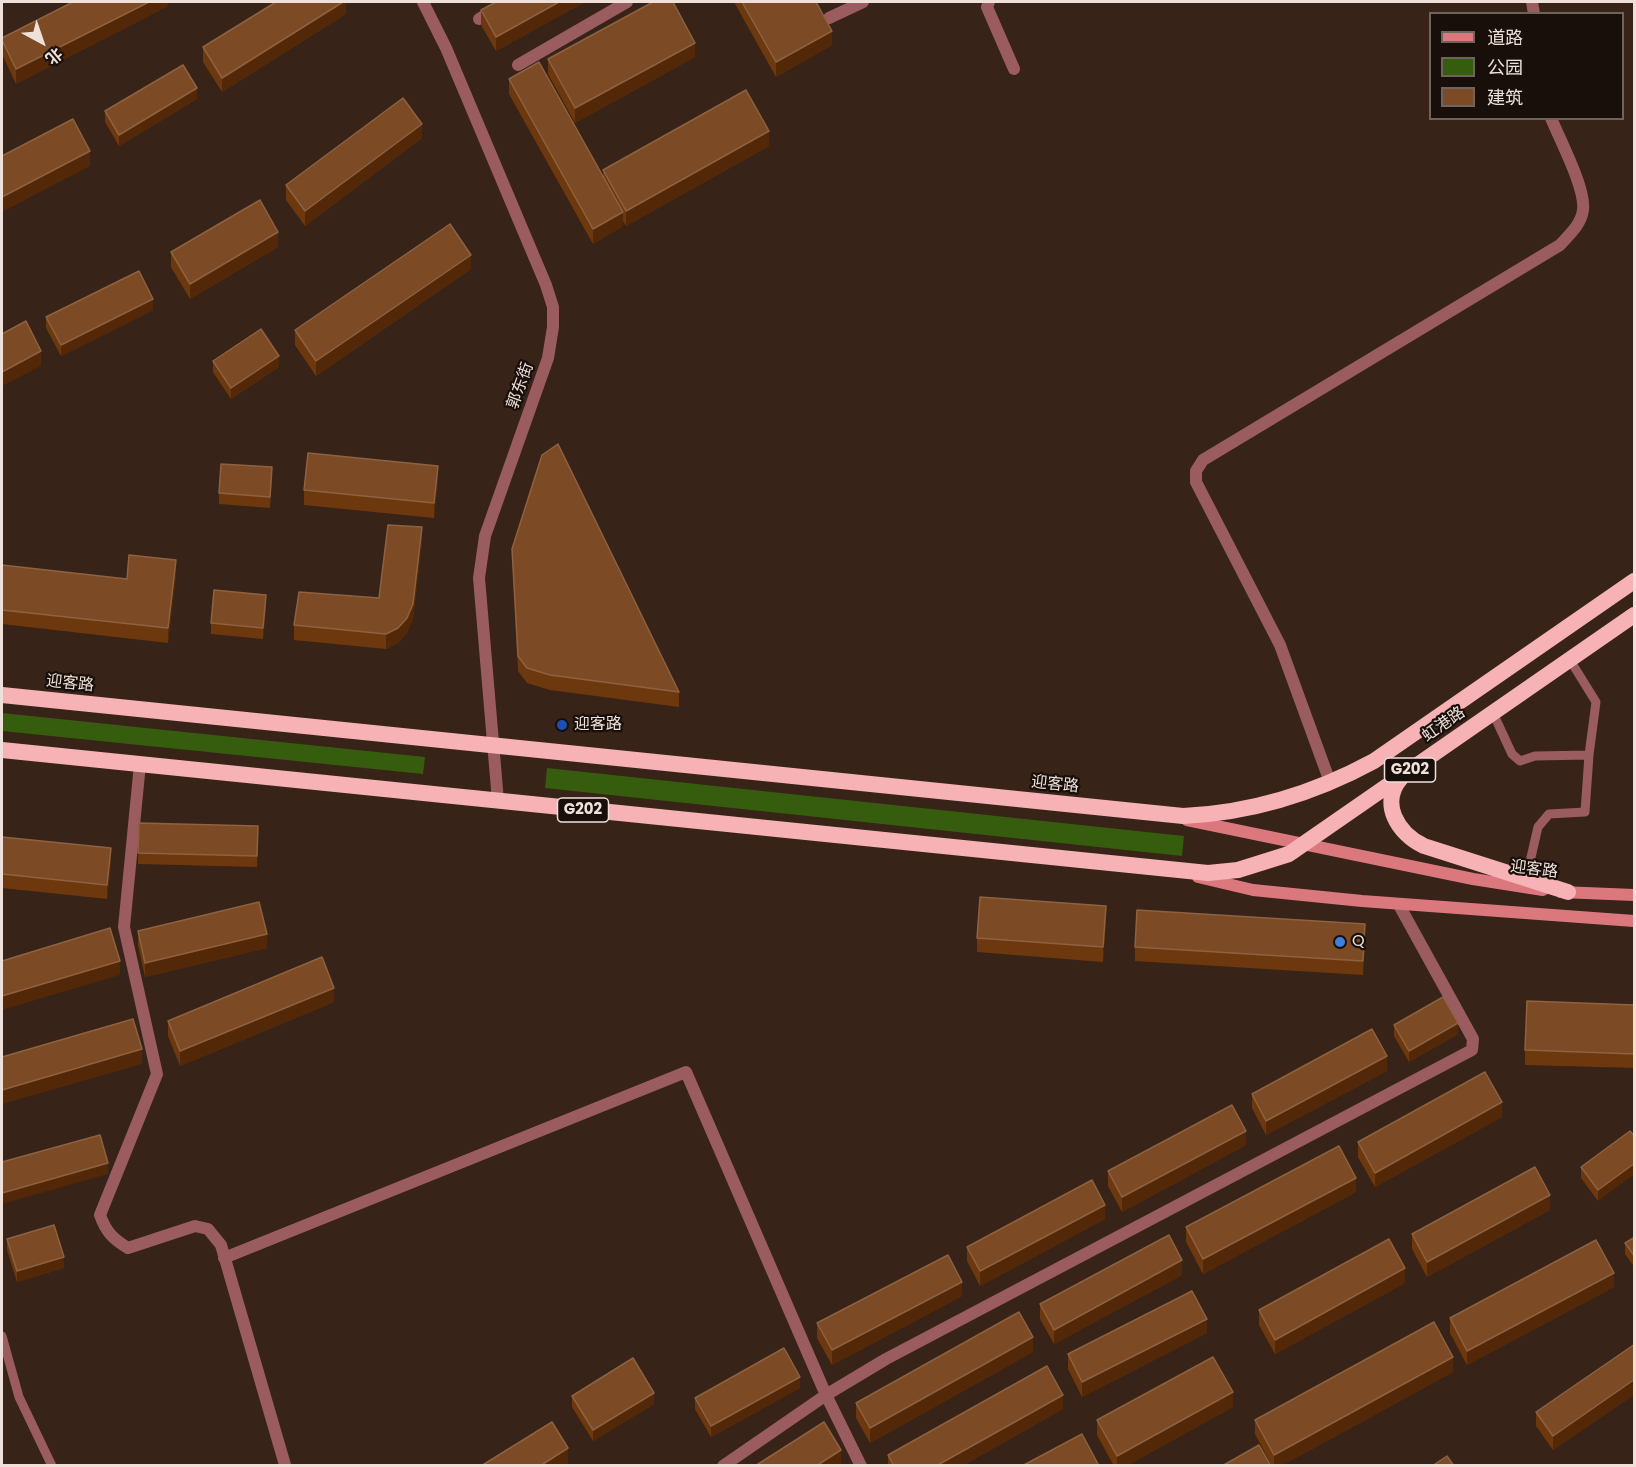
<!DOCTYPE html>
<html>
<head>
<meta charset="utf-8">
<style>
	body { margin:0 }
	#map { position:relative; width:1636px; height:1467px; overflow:hidden; background:#372317; font-family:Poppins,"Noto Sans SC",sans-serif }
	canvas { display:block }
	.frame { position:absolute; inset:0; border:3px solid #efe1da; pointer-events:none }
	.legend { position:absolute; left:1429px; top:12px; width:195px; height:108px; box-sizing:border-box; background:#180f0a; border:2px solid #6e635d; margin:0; padding:8px 10px; list-style:none; font-size:18px; color:#efe1da }
	.legend li { display:flex; align-items:center; gap:12px; height:30px }
	.legend b { width:30px; border:2px solid #6e635d }
	.north { position:absolute; left:12px; top:12px; width:60px; height:60px; -webkit-text-stroke:4px #180f0a; paint-order:stroke; rotate:140deg; font-size:16px; font-weight:700; line-height:24px; text-align:center; color:#efe1da }
	.north::after { content:''; display:block; margin:auto; width:21px; height:27px; background:#efe1da; clip-path:polygon(50% 0,100% 100%,50% 72%,0 100%) }
</style>
</head>
<body>
<div id="map">
<canvas width="1636" height="1467"></canvas>
<div class="frame"></div>
<ul class="legend">
<li><b style="height:8px;background:#db787e"></b>道路</li>
<li><b style="height:16px;background:#365c0d"></b>公园</li>
<li><b style="height:16px;background:#7c4a25"></b>建筑</li>
</ul>
<div class="north">北</div>
</div>
<script>
const c = document.querySelector('canvas').getContext('2d');
c.lineJoin = 'round';
function paint(path, color) { c.fillStyle = color; c.fill(path, 'evenodd'); }
function strokePath(path, color, width, dash) { c.strokeStyle = color; c.lineWidth = width; c.lineCap = dash ? 'butt' : 'round'; c.setLineDash(dash || []); c.stroke(path); }
function drawText(font, color, halo, rows, align = 'center') {
  c.font = font + ' Poppins,"Noto Sans SC",sans-serif'; c.lineWidth = 4.5; c.setLineDash([]); c.textBaseline = 'middle'; c.strokeStyle = halo; c.fillStyle = color; for (const [text, x, y, turn = 0] of rows) {
    c.save(); c.translate(x, y); c.rotate((+turn || 0) * Math.PI / 180); c.textAlign = isNaN(turn) ? turn : align; if (halo) c.strokeText(text, 0, 0); c.fillText(text, 0, 0); c.restore();
  }
}
paint(new Path2D(`
	M2,713L425,757L423,774L2,731Z
	M547,768L1184,836L1182,856L545,788Z`), '#365c0d');
strokePath(new Path2D(`
	M1493,713L1512,754L1520,761L1535,756L1589,755
	M1526,879L1538,827L1549,814L1585,812L1589,755L1596,702L1570,660
	M2,1336L19,1397L52,1466`), '#9a5c5f', 9);
strokePath(new Path2D(`
	M423,2L446,48L546,285L553,307V327L548,358L485,536L479,578L498,801
	M989,2L987,7L1014,69
	M1532,2L1534,14
	M829,18L863,2
	M479,19L506,2
	M518,65L627,2
	M140,764L124,927L157,1074L100,1215C106,1232 113,1239 128,1248L195,1226L208,1229L221,1245L285,1465
	M1330,782L1280,645L1196,482V471L1203,460L1560,245C1569,235 1581,225 1583,210C1586,189 1560,140 1551,118
	M224,1258L686,1072L826,1395L861,1466
	M723,1466L826,1395L886,1359L1472,1050L1473,1039L1399,905`), '#9a5c5f', 12);
strokePath(new Path2D(`
	M1187,820L1473,879L1543,890
	M1198,877L1253,890L1362,901L1634,921
	M1561,892L1634,895`), '#db787e', 12);
strokePath(new Path2D(`
	M2,695L1183,816C1250,813 1315,793 1374,761L1634,581
	M2,750L1208,873L1238,870L1289,854L1634,615
	M1401,778C1379,803 1398,834 1424,846L1568,892`), '#f6b2b4', 16);
paint(new Path2D(`
	M168,2V6L16,84L2,54V38Z
	M346,2V14L222,92L203,62V47Z
	M585,2L496,51L481,25V10Z
	M734,2H816L832,45L776,77Z
	M695,57L575,123L548,74V59Z
	M509,79L603,176V170L769,146L626,226L623,221V226L593,244L509,94Z
	M197,99L119,146L105,122V111Z
	M422,138L305,226L286,200V185Z
	M278,247L190,299L171,267V252Z
	M471,269L316,376L295,345V330Z
	M153,310L61,356L46,328V317Z
	M213,361L279,367L231,399L213,372Z
	M272,478L270,508L219,504V493Z
	M438,481L434,518L304,505V490Z
	M422,542L413,618L407,633L398,643L386,649L294,640V625L379,598Z
	M512,549L679,692V707L550,690L527,683L518,671Z
	M2,565L127,579L176,575L168,643L2,624Z
	M266,606L263,639L211,634V623Z
	M139,823L258,826L257,867L138,864Z
	M2,837L111,863L107,899L2,888Z
	M1106,920L1103,962L977,952V938Z
	M138,931L267,948L145,977L138,945Z
	M1365,939L1363,975L1135,961V947Z
	M334,1002L180,1066L168,1036V1021Z
	M1635,1005V1068L1525,1065V1050Z
	M1394,1025L1458,1034L1409,1062L1394,1036Z
	M1387,1071L1266,1135L1252,1108V1094Z
	M1502,1117L1375,1187L1358,1157V1142Z
	M1630,1131L1598,1201L1581,1178V1167Z
	M1246,1145L1122,1212L1108,1186V1171Z
	M1356,1192L1203,1274L1186,1242V1227Z
	M1550,1210L1427,1277L1412,1249V1234Z
	M1105,1219L980,1286L967,1261V1247Z
	M1635,1237V1268L1625,1254V1243Z
	M7,1239L64,1268L17,1282L7,1250Z
	M1182,1275L1054,1344L1040,1319V1304Z
	M1405,1283L1275,1354L1259,1325V1310Z
	M1614,1287L1467,1365L1450,1333V1318Z
	M962,1296L832,1365L817,1338V1323Z
	M1207,1333L1082,1397L1068,1369V1354Z
	M1635,1344V1394L1553,1450L1536,1426V1412Z
	M1033,1352L870,1443L856,1418V1403Z
	M1453,1372L1281,1466H1272L1255,1434V1420Z
	M800,1388L711,1437L695,1409V1398Z
	M572,1396L654,1404L593,1441L572,1407Z
	M1233,1407L1126,1466H1114L1097,1435V1420Z
	M1063,1409L962,1466H888V1455Z`), '#6e380f');
paint(new Path2D(`
	M149,2H168V6L16,84V69Z
	M343,2H346V14L222,92V78Z
	M559,2H585L496,51V37Z
	M832,31V45L776,77V62Z
	M695,43V57L575,123V108Z
	M197,88V99L119,146V135Z
	M422,124V138L305,226V211Z
	M769,131V146L626,226V211Z
	M90,151V166L2,212V197Z
	M623,212V226L593,244V229Z
	M278,232V247L190,299V284Z
	M471,255V269L316,376V361Z
	M153,299V310L61,356V345Z
	M41,351V366L2,386V372Z
	M279,356V367L231,399V388Z
	M438,466V481L434,518V503Z
	M422,527V542L413,618L407,633L398,643L386,649V634Z
	M176,560V575L168,643V628Z
	M266,595V606L263,639V628Z
	M111,848V863L107,899V885Z
	M1106,906V920L1103,962V947Z
	M1365,924V939L1363,975V961Z
	M267,934V948L145,977V963Z
	M120,961V975L2,1010V996Z
	M334,988V1002L180,1066V1051Z
	M1458,1023V1034L1409,1062V1051Z
	M142,1049V1064L2,1104V1090Z
	M1387,1056V1071L1266,1135V1121Z
	M1502,1102V1117L1375,1187V1173Z
	M1246,1131V1145L1122,1212V1197Z
	M108,1163V1174L2,1204V1193Z
	M1635,1163V1174L1598,1201V1190Z
	M1356,1178V1192L1203,1274V1259Z
	M1550,1195V1210L1427,1277V1262Z
	M1105,1205V1219L980,1286V1271Z
	M64,1257V1268L17,1282V1271Z
	M1182,1260V1275L1054,1344V1330Z
	M1405,1268V1283L1275,1354V1340Z
	M1614,1273V1287L1467,1365V1351Z
	M962,1282V1296L832,1365V1350Z
	M1207,1319V1333L1082,1397V1382Z
	M1033,1337V1352L870,1443V1428Z
	M1453,1357V1372L1281,1466H1274V1455Z
	M800,1377V1388L711,1437V1426Z
	M1635,1379V1394L1553,1450V1436Z
	M1233,1392V1407L1126,1466H1117V1456Z
	M654,1393V1404L593,1441V1430Z
	M1063,1395V1409L962,1466H936Z
	M568,1448V1463L563,1466H540Z
	M841,1450V1464L839,1466H816Z`), '#522809');
const building = new Path2D(`
	M73,2H149L16,69L2,40V38Z
	M276,2H343L222,78L203,47Z
	M496,2H559L496,37L481,10Z
	M653,2H673L695,43L575,108L548,59Z
	M742,2H816L832,31L776,62Z
	M539,62L623,212L593,229L509,79Z
	M183,65L197,88L119,135L105,111Z
	M746,90L769,131L626,211L603,170Z
	M403,98L422,124L305,211L286,185Z
	M73,119L90,151L2,197V156Z
	M260,200L278,232L190,284L171,252Z
	M450,224L471,255L316,361L295,330Z
	M139,271L153,299L61,345L46,317Z
	M26,321L41,351L2,372V334Z
	M261,329L279,356L231,388L213,361Z
	M558,444L679,692L550,675L527,668L518,656L512,549L542,455Z
	M308,453L438,466L434,503L304,490Z
	M221,464L272,467L270,497L219,493Z
	M388,525L422,527L413,604L407,618L398,628L386,634L294,625L299,592L379,598Z
	M129,555L176,560L168,628L2,610V565L127,579Z
	M214,590L266,595L263,628L211,623Z
	M139,823L258,826L257,856L138,853Z
	M2,837L111,848L107,885L2,874Z
	M980,897L1106,906L1103,947L977,938Z
	M259,902L267,934L145,963L138,931Z
	M1137,910L1365,924L1363,961L1135,947Z
	M110,928L120,961L2,996V961Z
	M322,957L334,988L180,1051L168,1021Z
	M1443,997L1458,1023L1409,1051L1394,1025Z
	M1527,1001L1635,1005V1054L1525,1050Z
	M133,1019L142,1049L2,1090V1057Z
	M1372,1029L1387,1056L1266,1121L1252,1094Z
	M1485,1072L1502,1102L1375,1173L1358,1142Z
	M1232,1105L1246,1131L1122,1197L1108,1171Z
	M1630,1131L1635,1137V1163L1598,1190L1581,1167Z
	M100,1135L108,1163L2,1193V1162Z
	M1339,1146L1356,1178L1203,1259L1186,1227Z
	M1535,1167L1550,1195L1427,1262L1412,1234Z
	M1092,1180L1105,1205L980,1271L967,1247Z
	M54,1225L64,1257L17,1271L7,1239Z
	M1169,1235L1182,1260L1054,1330L1040,1304Z
	M1635,1237V1257L1625,1243Z
	M1389,1239L1405,1268L1275,1340L1259,1310Z
	M1596,1240L1614,1273L1467,1351L1450,1318Z
	M948,1255L962,1282L832,1350L817,1323Z
	M1192,1291L1207,1319L1082,1382L1068,1354Z
	M1019,1312L1033,1337L870,1428L856,1403Z
	M1434,1322L1453,1357L1274,1455L1255,1420Z
	M1635,1344V1379L1553,1436L1536,1412Z
	M784,1348L800,1377L711,1426L695,1398Z
	M1213,1357L1233,1392L1117,1456L1097,1420Z
	M633,1358L654,1393L593,1430L572,1396Z
	M1047,1366L1063,1395L936,1466H894L888,1455Z
	M552,1422L568,1448L540,1466H481Z
	M824,1422L841,1450L816,1466H755Z
	M1082,1434L1098,1464L1095,1466H1022Z
	M1259,1445L1271,1466H1222Z
	M1447,1456L1454,1466H1432Z`);
paint(building, '#7c4a25');
strokePath(building, '#8e6241', 1.5);
for (const [x, y, r, color] of [
	[562,725,6,"#1a4fb4"],
	[1340,942,6,"#3f7fe0"]
]) { const dot = new Path2D(); dot.arc(x, y, r, 0, 2 * Math.PI); c.fillStyle = color; c.fill(dot); strokePath(dot, '#180f0a', 2); }
for (const [x, y, w] of [
	[1410,770,51],
	[583,810,51]
]) { const box = new Path2D(); box.roundRect(x - w / 2, y - 12, w, 24, 4.5); c.fillStyle = '#180f0a'; c.fill(box); strokePath(box, '#efe1da', 1.5); }
drawText('bold 15px', '#efe1da', null, [
	["G202",1410,770],
	["G202",583,810]
]);
drawText('16px', '#efe1da', '#180f0a', [
	["郭东街",521,386,-70],
	["迎客路",70,684,6],
	["虹港路",1444,725,-35],
	["迎客路",1055,785,6],
	["迎客路",1534,870,7]
]);
drawText('16px', '#efe1da', '#180f0a', [
	["迎客路",574,725],
	["Q",1352,942]
], 'left');
</script>
</body>
</html>
